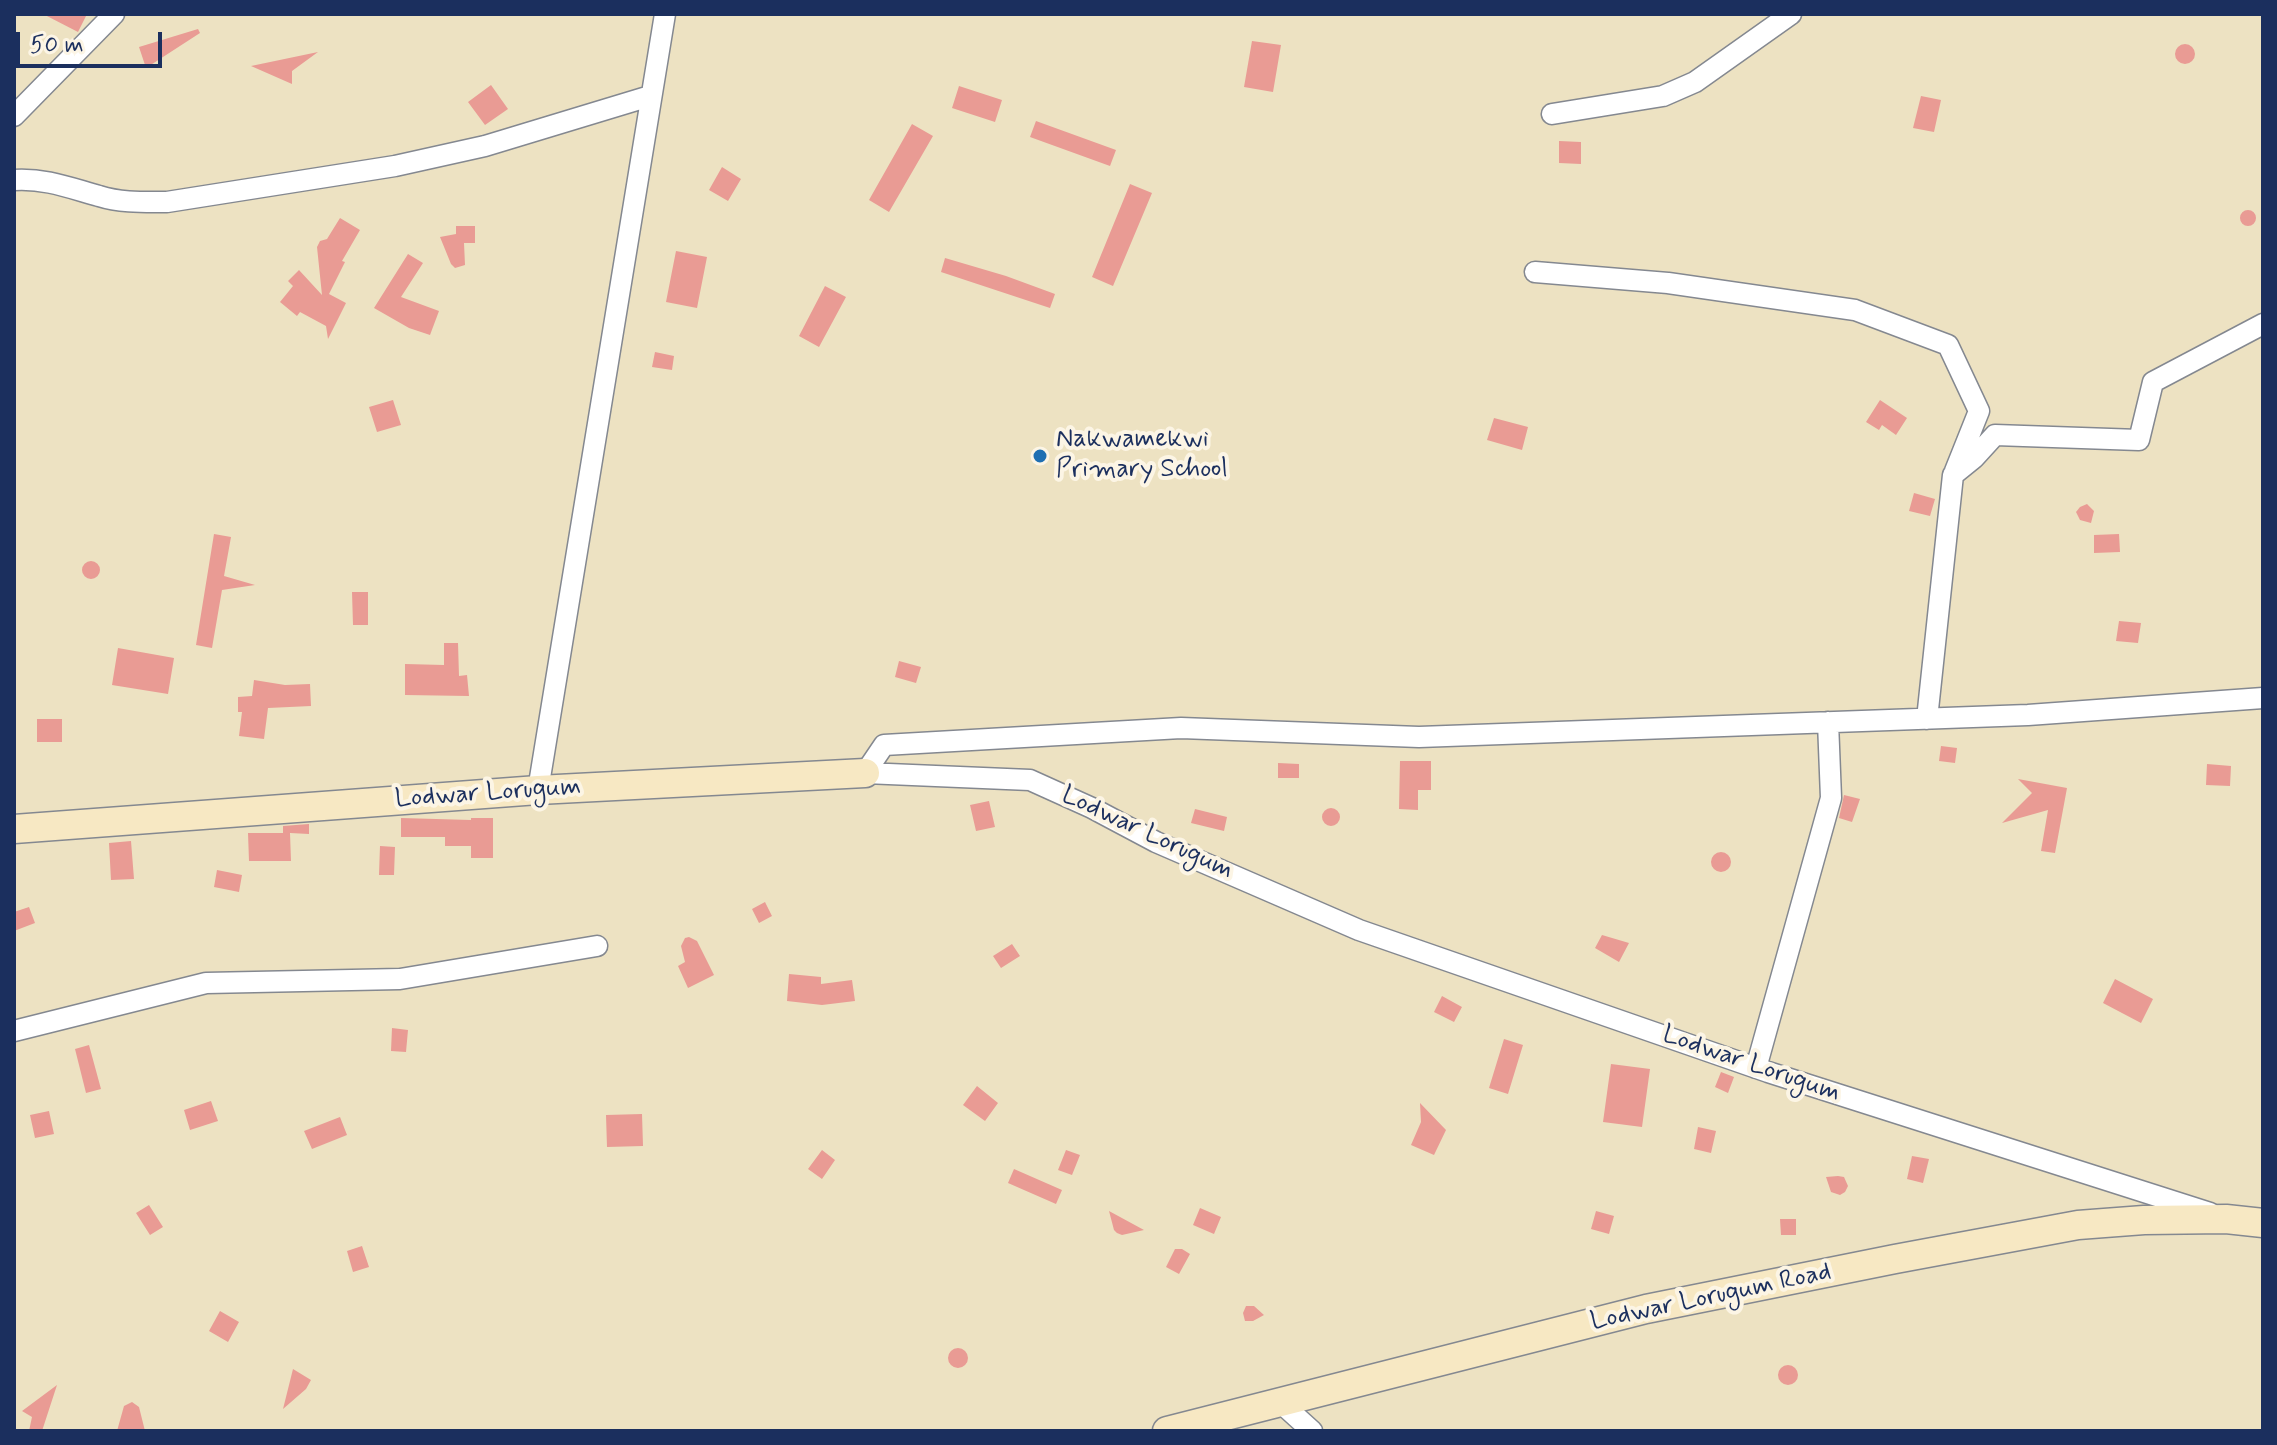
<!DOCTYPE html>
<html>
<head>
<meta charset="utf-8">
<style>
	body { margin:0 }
	#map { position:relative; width:2277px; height:1445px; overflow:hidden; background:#ede2c2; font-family:Mynerve,sans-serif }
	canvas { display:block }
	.frame { position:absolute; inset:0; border:16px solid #1b2f5e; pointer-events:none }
	.scale { position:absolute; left:16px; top:32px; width:146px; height:36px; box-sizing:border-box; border:4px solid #1b2f5e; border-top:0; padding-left:10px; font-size:24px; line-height:28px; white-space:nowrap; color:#1b2f5e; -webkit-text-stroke:6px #fcf5e5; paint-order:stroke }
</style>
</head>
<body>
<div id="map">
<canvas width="2277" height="1445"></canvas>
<div class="frame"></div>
<div class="scale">50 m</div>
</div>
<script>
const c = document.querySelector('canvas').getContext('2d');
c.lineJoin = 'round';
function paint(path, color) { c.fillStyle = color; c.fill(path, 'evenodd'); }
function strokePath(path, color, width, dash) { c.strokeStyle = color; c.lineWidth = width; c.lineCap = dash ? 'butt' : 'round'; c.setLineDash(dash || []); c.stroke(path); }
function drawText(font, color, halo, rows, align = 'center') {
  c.font = font + ' Mynerve,sans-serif'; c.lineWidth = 8; c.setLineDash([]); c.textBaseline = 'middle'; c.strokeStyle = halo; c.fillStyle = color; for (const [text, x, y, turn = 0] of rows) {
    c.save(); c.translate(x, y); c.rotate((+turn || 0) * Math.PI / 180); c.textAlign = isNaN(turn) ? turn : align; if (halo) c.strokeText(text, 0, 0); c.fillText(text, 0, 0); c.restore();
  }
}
paint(new Path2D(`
	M43,14H87L78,32Z
	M198,29L200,33L146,68L139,47Z
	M1252,41L1281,45L1273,92L1244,87Z
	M2175 54a10 10 0 1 1 20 0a10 10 0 1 1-20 0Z
	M318,52L292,71V84L251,66Z
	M491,85L508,109L485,125L468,102Z
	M959,86L1002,100L995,122L952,108Z
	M1921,96L1941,100L1934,132L1913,128Z
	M1036,121L1116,150L1110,166L1030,137Z
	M912,124L933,136L889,212L869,200Z
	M1559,141L1581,142V164L1559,163Z
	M722,167L741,179L728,201L709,190Z
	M1130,184L1152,193L1113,286L1092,277Z
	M2240 218a8 8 0 1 1 16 0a8 8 0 1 1-16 0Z
	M340,218L360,230L342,261L345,262L329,294L346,303L328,339L326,326L300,312L297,316L280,302L293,286L288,281L299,270L322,295L317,247L320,241L327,239Z
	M456,226H475V243H464L465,265L455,268L451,264L440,237L456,234Z
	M676,251L707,257L697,308L666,302Z
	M408,254L423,263L401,297L439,311L430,335L409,328L374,308Z
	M945,258L1006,276L1055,294L1050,308L941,272Z
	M825,286L846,297L819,347L799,336Z
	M655,352L674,356L672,370L652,367Z
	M393,400L401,425L377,432L369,407Z
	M1880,400L1907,418L1896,435L1882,425L1879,430L1866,422Z
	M1494,418L1528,427L1522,450L1487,440Z
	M1914,493L1935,499L1930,516L1909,511Z
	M2087,504L2094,511L2091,523L2080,520L2076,512L2080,507Z
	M214,534L231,537L224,576L255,585L222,590L212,648L196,645Z
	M2119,534L2120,552L2094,553V535Z
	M82 570a9 9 0 1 1 18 0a9 9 0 1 1-18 0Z
	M352,592H368V625H353Z
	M2119,621L2141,623L2138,643L2116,641Z
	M444,643H458L459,676L467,675L469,696L405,695V664L444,665Z
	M118,648L174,658L168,694L112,685Z
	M899,661L921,667L916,683L895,677Z
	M254,680L285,685L310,684L311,706L268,708L264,739L239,736L242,712H238V697L252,696Z
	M37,719H62V742H37Z
	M1941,746L1957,748L1955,763L1939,761Z
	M1400,761H1431V790H1418V810L1399,809Z
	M1278,763L1299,764V778H1278Z
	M2207,764L2231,766L2230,786L2206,785Z
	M2018,779L2067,788L2055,853L2041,851L2048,810L2002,823L2032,793Z
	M1844,795L1860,799L1852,822L1839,818Z
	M989,801L995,827L976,831L970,805Z
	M1322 817a9 9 0 1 1 18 0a9 9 0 1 1-18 0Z
	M1195,809L1227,817L1224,831L1191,823Z
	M401,818L471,820V818H493V858H471V846H445V837H401Z
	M309,824V834L290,833L291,861H249L248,833H287H283V826Z
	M131,841L134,879L111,880L109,843Z
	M380,846L395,847L394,875H379Z
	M1711 862a10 10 0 1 1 20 0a10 10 0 1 1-20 0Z
	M217,870L242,875L239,892L214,887Z
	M765,902L772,916L759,923L752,909Z
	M29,907L35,923L14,931V912Z
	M1602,935L1629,943L1619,962L1595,948Z
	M689,937L697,941L714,975L688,988L678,966L685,962L681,946L685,938Z
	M1012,944L1020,956L1001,968L993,956Z
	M789,974L821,977V984L852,980L855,1001L822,1005L787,1001Z
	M2115,979L2153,999L2141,1023L2103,1003Z
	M1442,996L1462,1007L1454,1022L1434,1012Z
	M392,1028L408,1030L406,1052L391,1051Z
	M1504,1039L1523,1045L1508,1094L1489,1088Z
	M89,1045L101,1089L86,1093L75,1049Z
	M1611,1064L1650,1069L1642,1127L1603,1122Z
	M1721,1072L1734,1077L1728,1093L1715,1087Z
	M977,1086L998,1103L985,1121L963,1105Z
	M211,1101L218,1121L190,1130L184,1110Z
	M1420,1103L1446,1130L1434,1155L1411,1145L1421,1122Z
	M49,1111L54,1134L35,1138L30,1115Z
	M642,1114L643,1146L607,1147L606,1115Z
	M340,1117L347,1135L312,1149L304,1131Z
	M1698,1127L1716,1131L1711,1153L1694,1149Z
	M822,1150L835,1160L822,1179L808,1169Z
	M1066,1150L1080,1155L1072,1175L1058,1170Z
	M1912,1156L1929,1159L1923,1183L1907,1179Z
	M1014,1169L1062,1190L1056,1204L1008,1183Z
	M1838,1176L1844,1177L1848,1186L1845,1192L1840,1195L1831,1192L1826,1177Z
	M149,1205L163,1227L150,1235L136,1213Z
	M1200,1208L1221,1217L1214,1234L1193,1225Z
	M1109,1211L1144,1230L1122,1235L1117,1233L1114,1230Z
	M1596,1211L1614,1216L1609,1234L1591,1229Z
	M1780,1219H1796V1235H1781Z
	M362,1246L369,1267L353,1272L347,1251Z
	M1175,1249H1182L1190,1254L1179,1274L1166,1267Z
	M1246,1306H1254L1264,1315L1253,1321H1245L1243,1313Z
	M220,1311L239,1322L228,1342L209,1331Z
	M948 1358a10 10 0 1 1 20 0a10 10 0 1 1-20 0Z
	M1778 1375a10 10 0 1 1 20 0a10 10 0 1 1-20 0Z
	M293,1369L311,1380L306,1389L283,1409Z
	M57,1385L42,1431H29L32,1417L22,1411Z
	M132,1402L139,1407L145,1431H117L124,1406Z`), '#e99b94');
const street = new Path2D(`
	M1552,114L1663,96L1695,82L1791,14
	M14,116L114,14
	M14,180C45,178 70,188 99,196C121,203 144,202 167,202L395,166L485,146L650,96
	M1535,272L1668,283L1855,310L1948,345L1979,411L1955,471
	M1927,719L1953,475L1974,458L1995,435L2139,440L2153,382L2263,324
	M865,773L1030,780L1092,808L1156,842L1359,930L1768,1072L2210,1213
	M865,773L884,745L1181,728L1419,737L2028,715L2263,698
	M538,790L665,14
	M14,1031L206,983L400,979L597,946
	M1756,1068L1831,798L1828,722
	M1280,1402L1312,1431`);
const secondary = new Path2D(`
	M14,829L538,790L865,773
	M1167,1431L1646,1309L1895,1259L2078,1225L2144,1220L2226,1219L2263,1223`);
strokePath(street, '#848890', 23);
strokePath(secondary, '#848890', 31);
strokePath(street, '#fff', 20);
strokePath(secondary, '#f7e8c3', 28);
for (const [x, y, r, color] of [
	[1040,456,8,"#1f6fb2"]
]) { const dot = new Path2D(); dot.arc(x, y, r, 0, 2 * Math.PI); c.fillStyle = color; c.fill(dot); strokePath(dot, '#fcf5e5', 3); }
drawText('26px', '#1b2f5e', '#fcf5e5', [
	["Nakwamekwi",1056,441],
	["Primary School",1056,471]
], 'left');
drawText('26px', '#1b2f5e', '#fcf5e5', [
	["Lodwar Lorugum",488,794,-4],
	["Lodwar Lorugum",1147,834,25],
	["Lodwar Lorugum",1751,1065,19],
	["Lodwar Lorugum Road",1711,1298,-12]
]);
</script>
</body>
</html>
